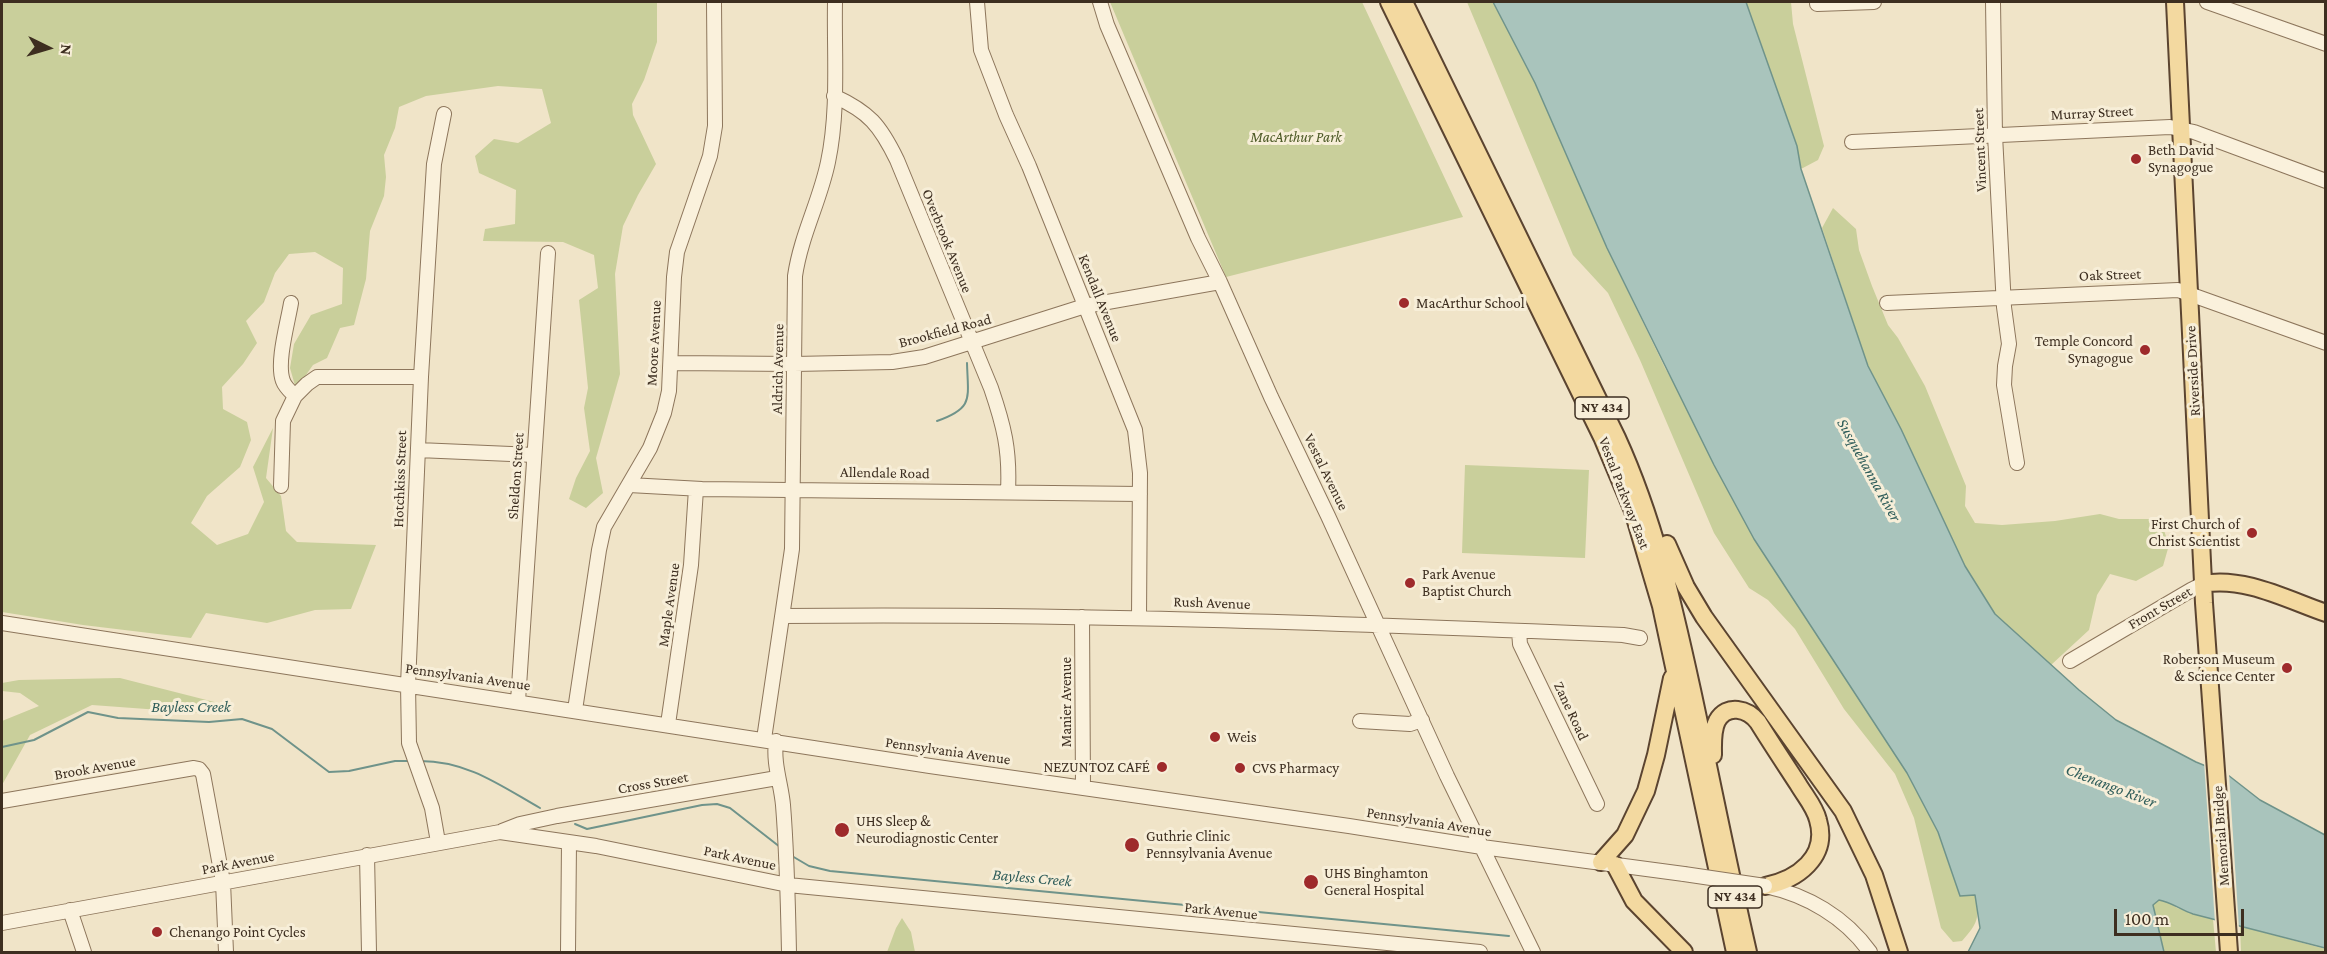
<!DOCTYPE html>
<html>
<head>
<meta charset="utf-8">
<style>
	body { margin:0 }
	#map { position:relative; width:2327px; height:954px; overflow:hidden; background:#f0e4c8; font-family:"Crimson Pro",serif }
	canvas { display:block }
	.frame { position:absolute; inset:0; border:3px solid #3d2e20; pointer-events:none }
	.north { position:absolute; left:18px; top:18px; width:60px; height:60px; -webkit-text-stroke:4px #f7eed8; paint-order:stroke; rotate:95deg; font-size:16px; font-weight:700; line-height:24px; text-align:center; color:#3d2e20 }
	.north::after { content:''; display:block; margin:auto; width:21px; height:27px; background:#3d2e20; clip-path:polygon(50% 0,100% 100%,50% 72%,0 100%) }
	.scale { position:absolute; left:2114px; top:909px; width:130px; height:27px; box-sizing:border-box; border:3px solid #3d2e20; border-top:0; padding-left:8px; font-size:18px; line-height:21px; white-space:nowrap; color:#3d2e20; -webkit-text-stroke:4px #f7eed8; paint-order:stroke }
</style>
</head>
<body>
<div id="map">
<canvas width="2327" height="954"></canvas>
<div class="frame"></div>
<div class="north">N</div>
<div class="scale">100 m</div>
</div>
<script>
const c = document.querySelector('canvas').getContext('2d');
c.lineJoin = 'round';
function paint(path, color) { c.fillStyle = color; c.fill(path, 'evenodd'); }
function strokePath(path, color, width, dash) { c.strokeStyle = color; c.lineWidth = width; c.lineCap = dash ? 'butt' : 'round'; c.setLineDash(dash || []); c.stroke(path); }
function drawText(font, color, halo, rows, align = 'center') {
  c.font = font + ' "Crimson Pro",serif'; c.lineWidth = 6; c.setLineDash([]); c.textBaseline = 'middle'; c.strokeStyle = halo; c.fillStyle = color; for (const [text, x, y, turn = 0] of rows) {
    c.save(); c.translate(x, y); c.rotate((+turn || 0) * Math.PI / 180); c.textAlign = isNaN(turn) ? turn : align; if (halo) c.strokeText(text, 0, 0); c.fillText(text, 0, 0); c.restore();
  }
}
paint(new Path2D(`
	M2,2H657V42L644,80L632,104L633,115L656,164L638,195L623,226L615,274L620,374L596,458L603,493L586,508L569,499L576,478L590,451L584,408L588,388L579,300L598,288L594,255L563,242L483,241L485,229L515,224L516,190L479,173L475,156L494,139L518,143L551,123L542,89L498,86L426,96L399,107L395,128L384,155L386,177L384,196L370,231L366,279L354,325L340,328L327,358L313,365L296,389L290,368L294,344L311,315L342,304L343,268L315,252L289,254L275,273L264,302L246,321L257,343L243,364L222,387L223,409L247,422L251,440L240,467L207,496L191,523L217,545L248,534L264,502L253,467L273,428L266,478L281,496L286,531L297,542L376,545L351,609L315,610L267,623L206,613L191,638L83,625L2,612Z
	M1110,2H1362L1463,217L1226,277Z
	M1467,2H1493L1535,83L1607,248L1665,368L1862,702L1907,773L1938,832L1960,896L1975,895C1980,918 1978,923 1962,941L1953,942L1941,928L1914,818L1895,774L1844,709L1795,629L1768,600L1749,588L1714,533L1640,360L1608,293L1573,255Z
	M1746,2H1791L1793,24L1824,146L1818,160L1801,169L1797,146Z
	M1833,208L1856,229L1859,250L1872,286L1888,325L1898,338L1925,386L1966,486L1965,506L1975,523L2002,525L2055,521L2100,514L2119,519H2160L2169,545L2163,566L2136,581L2110,574L2097,595L2089,630L2051,665L1995,614L1965,566L1901,429L1868,366L1822,228Z
	M1465,465L1589,470L1585,558L1462,553Z
	M120,678L234,707L201,713L92,705L30,735L2,785V721L39,706L20,693L2,691V683L19,680Z
	M2159,900L2167,901L2177,908L2213,919L2216,952H2164L2153,905Z
	M902,918L911,932L915,952H887L896,928Z
	M2240,926L2325,949V952H2241Z`), '#c9cf9b');
const water = new Path2D(`
	M1493,2H1746L1797,146L1801,169L1868,366L1901,429L1965,566L1995,614L2079,690L2116,720L2196,762L2228,775L2260,800L2325,835V948L2193,914C2181,910 2171,902 2159,900L2153,905L2164,952H1968L1980,928L1975,895L1960,896L1938,832L1907,773L1754,539L1714,465L1607,248L1535,83Z`);
paint(water, '#a9c4bc');
strokePath(water, '#6f938a', 1.5);
paint(new Path2D(`
	M2204,762L2229,773L2239,929L2215,923Z`), '#f0e4c8');
strokePath(new Path2D(`
	M937,421C974,408 968,399 967,363
	M2,747L34,740L88,712L118,718L209,722L242,719L272,729L329,772L349,771L395,761H408
	M420,761C468,761 501,786 540,808
	M575,824L587,829L702,805L717,804L730,808L780,847
	M792,856L809,866L830,871L1509,936`), '#6f938a', 2);
const minor = new Path2D(`
	M977,2L981,50L1006,115L1029,166L1135,430L1140,473L1139,617
	M1100,2L1107,25L1198,238L1220,282L1271,397L1328,516L1447,776L1533,952
	M1993,2L1995,135L2004,307L2009,344L2005,366L2004,385L2017,463
	M2207,2L2326,44
	M1817,4L1874,2
	M834,96C869,112 880,125 897,160L991,388C1004,426 1010,450 1008,491
	M1852,142L2170,127L2194,132L2326,181
	M1887,303L2178,290L2326,343
	M672,363L794,364L892,362L924,357L1085,306L1220,282
	M295,396L307,384L317,377H421
	M418,450L534,455
	M629,485L702,489L1140,494
	M281,486L283,421L295,396C291,392 285,387 283,381C276,363 288,322 291,303
	M782,616C1063,613 1343,623 1623,635L1640,638
	M1082,617L1083,788
	M2,623L930,766L1349,826L1482,847L1684,874
	M1519,631L1520,644L1597,804
	M2070,661L2191,590L2203,584
	M518,701L548,253
	M575,710L599,550L604,527L650,448L664,413L669,391L674,277L677,252L710,156L715,126L714,2
	M1360,721L1410,724L1422,720
	M668,724L691,565L696,489
	M764,739L792,549L795,276C801,235 820,201 828,162C839,110 834,54 835,2
	M776,741C773,764 781,783 783,805C787,854 788,903 789,952
	M2,801L194,768L199,769L203,774L223,882L226,952
	M502,831L520,824L557,816L777,778
	M438,842L432,808L409,743L408,685L421,377L434,164L444,114
	M367,855L369,952
	M1765,886C1807,895 1845,917 1870,952
	M70,910L84,952
	M2,923L500,832L596,846L788,885L1480,952
	M568,952L569,843`);
const major = new Path2D(`
	M1389,2L1602,437L1633,511L1661,606L1735,952
	M1404,2L1617,438C1654,519 1673,603 1692,690C1711,778 1728,865 1748,952
	M2175,2L2204,603L2229,952
	M1667,544L1686,587L1704,617L1843,811L1874,875L1899,952
	M2203,584C2244,576 2288,600 2326,613
	M1713,755C1713,744 1712,731 1717,721C1727,703 1748,709 1758,722C1771,743 1785,764 1798,784C1805,796 1815,807 1818,820C1829,857 1797,880 1765,886
	M1601,862L1625,835L1646,791L1656,755L1672,678
	M1615,865L1634,901L1684,952`);
strokePath(minor, '#8d765c', 16);
strokePath(major, '#5b4430', 20);
strokePath(minor, '#faf1dc', 14);
strokePath(major, '#f3d9a0', 16);
const minorBridge = new Path2D(`
	M1684,874L1765,886`);
strokePath(minorBridge, '#8d765c', 16, []);
strokePath(minorBridge, '#faf1dc', 14);
for (const [x, y, r, color] of [
	[2136,159,6,"#9e2a2b"],
	[1404,303,6,"#9e2a2b"],
	[2145,350,6,"#9e2a2b"],
	[2252,533,6,"#9e2a2b"],
	[1410,583,6,"#9e2a2b"],
	[2287,668,6,"#9e2a2b"],
	[1215,737,6,"#9e2a2b"],
	[1162,767,6,"#9e2a2b"],
	[1240,768,6,"#9e2a2b"],
	[842,830,8,"#9e2a2b"],
	[1132,845,8,"#9e2a2b"],
	[1311,882,8,"#9e2a2b"],
	[157,932,6,"#9e2a2b"]
]) { const dot = new Path2D(); dot.arc(x, y, r, 0, 2 * Math.PI); c.fillStyle = color; c.fill(dot); strokePath(dot, '#f7eed8', 2); }
for (const [x, y, w] of [
	[1602,408,54],
	[1735,897,54]
]) { const box = new Path2D(); box.roundRect(x - w / 2, y - 11, w, 22, 4.5); c.fillStyle = '#f7eed8'; c.fill(box); strokePath(box, '#3d2e20', 1.5); }
drawText('bold 14px', '#3d2e20', null, [
	["NY 434",1602,408],
	["NY 434",1735,897]
]);
drawText('15px', '#3d2e20', '#f7eed8', [
	["Murray Street",2092,113,-3],
	["Vincent Street",1980,150,-92],
	["Overbrook Avenue",947,241,68],
	["Oak Street",2110,275,-2],
	["Kendall Avenue",1100,298,68],
	["Brookfield Road",945,331,-15],
	["Moore Avenue",654,343,-87],
	["Aldrich Avenue",778,369,-89],
	["Riverside Drive",2193,371,-93],
	["Vestal Avenue",1326,472,64],
	["Allendale Road",885,473,1],
	["Sheldon Street",516,476,-86],
	["Hotchkiss Street",400,479,-88],
	["Vestal Parkway East",1624,493,69],
	["Rush Avenue",1212,603,2],
	["Maple Avenue",669,605,-82],
	["Front Street",2160,608,-30],
	["Pennsylvania Avenue",468,677,8],
	["Manier Avenue",1066,702,-90],
	["Zane Road",1571,711,65],
	["Pennsylvania Avenue",948,751,8],
	["Brook Avenue",95,768,-10],
	["Cross Street",653,783,-10],
	["Pennsylvania Avenue",1429,822,9],
	["Memorial Bridge",2221,836,-94],
	["Park Avenue",740,858,12],
	["Park Avenue",238,863,-11],
	["Park Avenue",1221,911,6]
]);
drawText('italic 15px', '#4d5a26', '#f7eed8', [
	["MacArthur Park",1296,137]
]);
drawText('15px', '#3d2e20', '#f7eed8', [
	["Beth David",2148,150],
	["Synagogue",2148,167],
	["MacArthur School",1416,303],
	["Temple Concord",2133,341,"right"],
	["Synagogue",2133,358,"right"],
	["First Church of",2240,524,"right"],
	["Christ Scientist",2240,541,"right"],
	["Park Avenue",1422,574],
	["Baptist Church",1422,591],
	["Roberson Museum",2275,659,"right"],
	["& Science Center",2275,676,"right"],
	["Weis",1227,737],
	["NEZUNTOZ CAFÉ",1150,767,"right"],
	["CVS Pharmacy",1252,768],
	["UHS Sleep &",856,821],
	["Neurodiagnostic Center",856,838],
	["Guthrie Clinic",1146,836],
	["Pennsylvania Avenue",1146,853],
	["UHS Binghamton",1324,873],
	["General Hospital",1324,890],
	["Chenango Point Cycles",169,932]
], 'left');
drawText('italic 16px', '#2f5d5a', '#f7eed8', [
	["Susquehanna River",1869,470,61],
	["Bayless Creek",191,707],
	["Chenango River",2111,786,21],
	["Bayless Creek",1032,878,5]
]);
</script>
</body>
</html>
